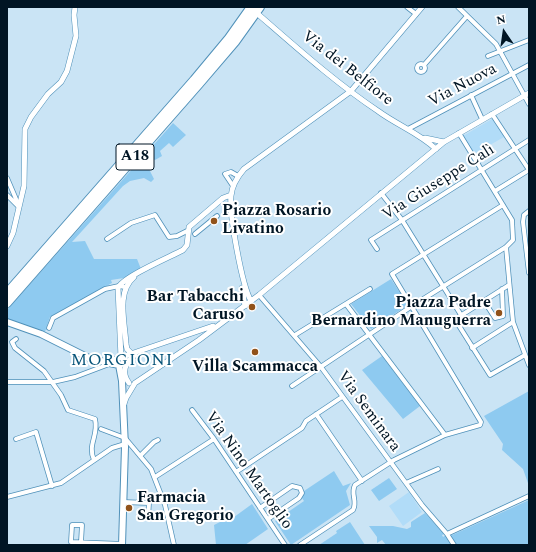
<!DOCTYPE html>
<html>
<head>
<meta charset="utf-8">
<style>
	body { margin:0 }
	#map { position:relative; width:536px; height:552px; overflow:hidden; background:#cae4f5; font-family:Spectral,serif }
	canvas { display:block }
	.frame { position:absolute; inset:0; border:8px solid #001524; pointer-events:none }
	.north { position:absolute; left:484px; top:12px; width:40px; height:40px; -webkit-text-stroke:3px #fff; paint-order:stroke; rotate:347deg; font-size:11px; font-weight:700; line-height:16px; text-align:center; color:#001524 }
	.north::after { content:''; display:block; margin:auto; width:14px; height:18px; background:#001524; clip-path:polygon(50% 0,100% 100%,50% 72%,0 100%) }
</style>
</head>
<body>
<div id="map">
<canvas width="536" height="552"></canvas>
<div class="frame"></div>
<div class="north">N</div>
</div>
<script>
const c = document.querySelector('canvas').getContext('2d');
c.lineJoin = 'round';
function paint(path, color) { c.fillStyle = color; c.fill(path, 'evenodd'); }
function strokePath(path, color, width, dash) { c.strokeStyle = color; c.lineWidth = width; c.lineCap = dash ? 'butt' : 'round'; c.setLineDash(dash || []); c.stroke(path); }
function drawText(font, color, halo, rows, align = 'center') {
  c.font = font + ' Spectral,serif'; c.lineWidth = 4; c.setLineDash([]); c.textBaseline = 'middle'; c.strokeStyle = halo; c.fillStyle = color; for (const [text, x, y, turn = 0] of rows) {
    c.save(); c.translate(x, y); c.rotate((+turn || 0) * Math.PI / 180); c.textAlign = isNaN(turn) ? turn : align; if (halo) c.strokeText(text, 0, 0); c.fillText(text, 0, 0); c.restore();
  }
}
paint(new Path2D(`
	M492,119L504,137L474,154L463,136Z
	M409,492L422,512L403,526L389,506Z`), '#b1dcf8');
paint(new Path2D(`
	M173,123L186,135L173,147L169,143L160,151L162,156L155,160L151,157L148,167L154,179L151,182L144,178L130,181L123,186L72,242L85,241L94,259H137L141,269L124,278L111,280L112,283L50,317L45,332L7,319V310Z
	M391,279L408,305L371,329L351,304Z
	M382,356L420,406L403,419L362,370Z
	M529,391V486L523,469L502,450L503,444L484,416Z
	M334,471L343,486L351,483L346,491L350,505L291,545L275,521L304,501L302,498L304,491Z
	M389,478L397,489L379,501L371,490Z
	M529,500V545H456L450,536Z
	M252,504L268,529L245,545H216L214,525L228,518L230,520Z
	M425,513L444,534L442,535L443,537L446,535L452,545H386L382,540L377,543V537L369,526H393L407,529L411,527V522Z
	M350,522L365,545H319L337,533L336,531Z`), '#8ecaf0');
const minor = new Path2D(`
	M407,7L416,14
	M458,7L496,44L529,104
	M488,56L529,40
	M417 68a4 4 0 1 1 8 0a4 4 0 1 1-8 0Z
	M424,65L467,16
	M471,95L482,119
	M492,114L529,170
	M408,129L529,65
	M7,178L19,206
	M233,186L225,174L231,172L238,176
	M495,191L529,170
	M381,193L402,220L461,315
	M7,195L19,207
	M529,211L524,215L523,222L529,273
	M195,234L217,216
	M107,239L131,223L155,215L169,237L177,236L187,231
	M506,247L513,322L529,365
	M377,249L371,240L529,140
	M509,285L457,318L456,321L490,375L525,355
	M259,295L321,367L422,505L447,534L454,545
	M484,301L495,318L503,316L502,289
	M346,304L445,435
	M49,328L53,318L105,289L119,286L125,287
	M295,335L370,289
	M16,339L12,342L15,348L44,371L61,395L68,410L95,419C99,436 87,444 94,460
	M472,348L513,322
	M7,382H53L75,377L112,363
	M292,386L412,306L506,247L513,240L512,220L459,133
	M192,410L214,439L285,545
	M316,414L362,481
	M101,429L125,438L151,469L165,505L174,545
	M16,439L36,432L52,486
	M140,456L154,442L158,440
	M236,472L302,428L306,421L342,397
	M155,477L214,439
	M406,483L438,469
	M7,497L61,483L112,448L125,444
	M123,502L149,503L148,518
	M260,508L292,486L300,488L302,493L299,498L268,519
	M447,534L529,496
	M81,542L82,525H72L71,542L122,544
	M300,545L353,510C358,501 350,494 355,485L394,460L445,435L480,425L481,422L392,274L503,205`);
const tertiary = new Path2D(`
	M259,15C297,48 336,83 378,111C397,125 419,133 436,149
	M425,138L444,142
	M7,246L13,233L24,186L25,129L31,117L48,94L61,82L67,71L76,36L74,15L75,7
	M242,288L245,306
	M251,301C242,286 229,214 231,196C232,185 237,177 244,169L351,91L422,7
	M132,354L127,349L126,344C125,323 116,292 134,277
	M121,358L118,288C122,277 170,257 183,250L187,245L189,227L223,198L231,195
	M107,362L213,326
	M129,383C121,373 125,362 135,355
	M124,404L126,398L135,383L199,340L259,295L444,142L529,93`);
const secondary = new Path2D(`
	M7,322L41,334L91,359L119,365L122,381L125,447L122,545`);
const motorway = new Path2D(`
	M7,293L194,80L229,38L251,7
	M7,303L199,84L235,42L260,7`);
strokePath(minor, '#5091b9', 5.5);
strokePath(tertiary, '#5091b9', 6);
strokePath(secondary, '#5091b9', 8);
strokePath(motorway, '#5091b9', 10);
strokePath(minor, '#fff', 4);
strokePath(tertiary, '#fff', 5);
strokePath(secondary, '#fff', 6);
strokePath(motorway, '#fff', 8);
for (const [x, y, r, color] of [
	[214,221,4,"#91521a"],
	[252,307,4,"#91521a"],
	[499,313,4,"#91521a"],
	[255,352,4,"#91521a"],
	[129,508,4,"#91521a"]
]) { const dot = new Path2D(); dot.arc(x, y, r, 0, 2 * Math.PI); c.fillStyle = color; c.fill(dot); strokePath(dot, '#fff', 1.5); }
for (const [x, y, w] of [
	[135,157,38]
]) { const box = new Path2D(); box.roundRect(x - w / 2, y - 13, w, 26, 3); c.fillStyle = '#fff'; c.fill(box); strokePath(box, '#001524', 1); }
drawText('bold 15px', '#001524', null, [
	["A18",135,157]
]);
drawText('16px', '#001524', '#fff', [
	["Via dei Belfiore",347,69,38],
	["Via Nuova",463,86,-28],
	["Via Giuseppe Calì",439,183,-32],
	["Via Seminara",368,412,54],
	["Via Nino Martoglio",248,471,55]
]);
drawText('bold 16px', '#001524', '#fff', [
	["Piazza Rosario",222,212],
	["Livatino",222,230],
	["Bar Tabacchi",244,298,"right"],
	["Caruso",244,316,"right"],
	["Piazza Padre",491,304,"right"],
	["Bernardino Manuguerra",491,322,"right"],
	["Villa Scammacca",255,368,"center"],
	["Farmacia",137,499],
	["San Gregorio",137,517]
], 'left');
c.letterSpacing = '1px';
drawText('17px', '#085479', '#fff', [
	["MORGIONI",122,362]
]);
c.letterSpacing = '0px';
</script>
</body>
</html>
